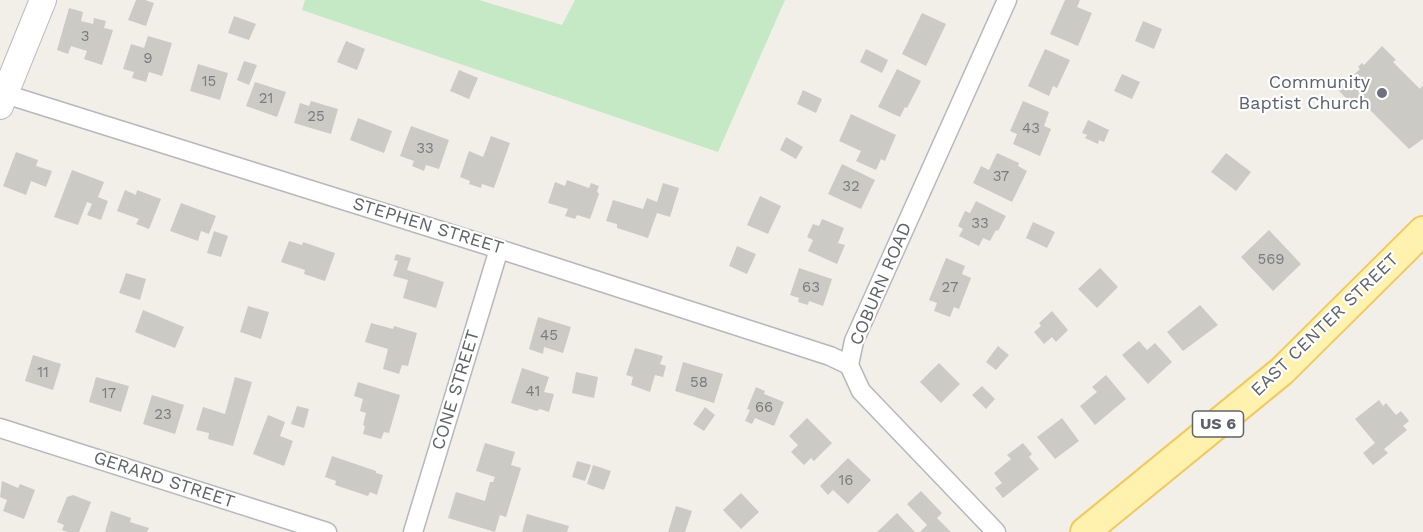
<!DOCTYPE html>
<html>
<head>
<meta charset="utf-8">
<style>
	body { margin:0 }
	canvas { display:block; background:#f1efe8 }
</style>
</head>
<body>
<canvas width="1423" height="532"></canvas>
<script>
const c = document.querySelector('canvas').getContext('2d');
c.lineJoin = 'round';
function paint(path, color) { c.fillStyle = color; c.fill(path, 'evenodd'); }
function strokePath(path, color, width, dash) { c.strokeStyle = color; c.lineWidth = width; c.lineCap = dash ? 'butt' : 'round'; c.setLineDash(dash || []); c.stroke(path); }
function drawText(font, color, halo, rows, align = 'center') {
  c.font = font + ' "Work Sans",sans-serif'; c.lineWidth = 4.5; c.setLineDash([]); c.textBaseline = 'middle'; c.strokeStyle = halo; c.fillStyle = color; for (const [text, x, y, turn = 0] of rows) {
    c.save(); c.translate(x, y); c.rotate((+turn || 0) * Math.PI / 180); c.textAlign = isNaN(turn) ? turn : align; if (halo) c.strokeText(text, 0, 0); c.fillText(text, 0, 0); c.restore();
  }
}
paint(new Path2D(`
	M305,0H479L562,25L575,0H785L718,152L302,10Z`), '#c5e8c5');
paint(new Path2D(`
	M136,0H145L154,3L146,26L128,20Z
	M1065,0H1080L1077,7L1092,13L1078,46L1050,34Z
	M69,8L83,12L81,21L93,24L94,18L106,21L104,28L113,30L102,65L84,59L87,51L71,46L68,54L57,50Z
	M922,13L946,24L926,66L902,54Z
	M234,16L256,24L249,40L228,33Z
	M1143,21L1162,29L1154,49L1135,41Z
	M148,36L172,43L162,76L149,72L146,82L132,78L134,72L123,69L131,44L144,48Z
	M346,41L365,49L357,70L337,62Z
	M1382,46L1396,60L1393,62L1420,89L1423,85V139L1409,149L1358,98L1351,103L1334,86L1339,81L1343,85L1360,69L1358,67L1362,63L1364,65Z
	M866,49L888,60L882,73L860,62Z
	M1045,49L1070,60L1057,88L1053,86L1049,96L1028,86Z
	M244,61L257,65L249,85L237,80Z
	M198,64L228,73L220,100L190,91Z
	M897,69L921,81L907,108L905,107L900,117L878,107Z
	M459,70L478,78L469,99L450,91Z
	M1122,74L1140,82L1132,99L1114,91Z
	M255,82L286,92L277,117L246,106Z
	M803,90L822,99L816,113L797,104Z
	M311,101L338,109L331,134L294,123L300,103L309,106Z
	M1023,101L1049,112L1044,126L1051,129L1040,156L1013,144L1017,134L1010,131Z
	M851,114L896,135L885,161L881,159L876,170L856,161L861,151L839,141Z
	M358,118L392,131L384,153L350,140Z
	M1088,120L1109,130L1104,142L1099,140L1098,144L1085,138L1087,135L1082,133Z
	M411,126L449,140L439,169L426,165L424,171L412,166L414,161L400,156Z
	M491,136L510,143L494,188L482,184L481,188L469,184L470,181L460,177L469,151L483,157Z
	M786,137L803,147L796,159L780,150Z
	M16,152L38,160L36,166L52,171L46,187L31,181L26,195L3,186Z
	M997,153L1019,163L1018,166L1027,171L1012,202L973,183L981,166L989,170Z
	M1226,153L1251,172L1236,191L1211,172Z
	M842,164L875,180L861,209L828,194Z
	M72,170L104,182L98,197L108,201L101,220L87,215L92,204L87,202L78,225L54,217Z
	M567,180L589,188L591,183L599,186L597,191L599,194L590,219L577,215L575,219L565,216L568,209L548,203L555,182L565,186Z
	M663,183L679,188L670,217L657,213L648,238L617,228V224L606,221L613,200L643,209L647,198L657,202Z
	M125,190L136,195L137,190L161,199L149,229L136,224L139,219L117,211Z
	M760,196L781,206L768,234L747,225Z
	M976,201L1006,216L998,231L996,230L990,241L983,238L979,246L959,236L963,229L958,226L965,211L970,213Z
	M181,203L216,216L209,234L201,231L198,241L170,231Z
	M822,219L844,228L838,243L845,245L837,264L808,251L813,240L807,237L813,224L819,226Z
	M1033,222L1055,232L1047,248L1026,238Z
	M1269,230L1301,264L1273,291L1241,257Z
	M214,231L228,236L221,257L207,253Z
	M289,241L302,245L303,242L335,253L325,281L304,274L305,270L281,262Z
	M737,246L756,254L747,274L729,266Z
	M396,254L411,258L407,270L444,282L436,308L403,298L408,280L393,276L398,261L394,260Z
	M946,258L965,266L962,274L971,278L959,309L954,307L950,317L934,311L937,303L929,300Z
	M799,268L832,279L823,306L809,301L808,305L798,302L799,298L790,295Z
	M1100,268L1118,287L1097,308L1078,289Z
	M126,273L146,279L140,300L119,293Z
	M1200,305L1218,325L1183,351L1167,332Z
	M248,306L269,312L261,339L240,332Z
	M143,310L184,327L175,348L135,332Z
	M1052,311L1068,330L1056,342L1052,337L1044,344L1034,332L1041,326L1039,323Z
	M538,317L571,327L563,353L544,347L543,354L529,349Z
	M371,323L393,329L394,326L417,333L408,366L402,365L399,374L383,369L388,349L365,342Z
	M1139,341L1147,350L1155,343L1172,362L1148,384L1122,355Z
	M998,346L1009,355L996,370L986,362Z
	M635,348L663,356L660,364L666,366L663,377L655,375L650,392L631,385L633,377L626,375Z
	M33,355L61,364L53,390L25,381Z
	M683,362L723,374L714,403L675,391Z
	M939,363L960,384L941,403L920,382Z
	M522,368L549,377L544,392L554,394L549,412L540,409L537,411L511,403Z
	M576,372L598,377L594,398L572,393Z
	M1106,375L1126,399L1095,425L1080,406L1097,392L1092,387Z
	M96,377L129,386L121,412L89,402Z
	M235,377L252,382L233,446L208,439L209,433L196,430L203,407L225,414Z
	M358,382L400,395L389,433L384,432L381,439L363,434L365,426L363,425L366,413L360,411L363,399L354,396Z
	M982,386L995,399L986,409L972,395Z
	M756,387L765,391L764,394L784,402L774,426L755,418L752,424L745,421L750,410L747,409Z
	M152,395L184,405L175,434L143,424Z
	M1379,400L1383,406L1386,403L1396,415L1401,411L1409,421L1403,426L1407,430L1384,449L1388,453L1373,465L1363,453L1375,443L1355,419Z
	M297,406L309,409L304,428L291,424Z
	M705,407L715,415L704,431L693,424Z
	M268,415L285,422L280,436L293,441L284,466L253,454Z
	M807,418L832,443L814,461L811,458L804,465L791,452L798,445L789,436Z
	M1062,418L1079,441L1055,459L1037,437Z
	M485,443L515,452L511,465L521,468L506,517L500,515L495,532L448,518L456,492L485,501L490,482H493L495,477L476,471Z
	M1023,443L1032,454L1029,457L1039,469L1003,498L995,488L1002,483L994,473L1011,459L1007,455Z
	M332,456L376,471V473L383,475L377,495L370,492L368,496L335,485L336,481L325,477Z
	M848,458L871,480L848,504L833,490L828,495L820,486Z
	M577,461L591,465L585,481L572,477Z
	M593,465L611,471L604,490L587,484Z
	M2,481L18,488L20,484L35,490L24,519L3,511L7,500L0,497Z
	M921,491L942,513L937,518L951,532H920L927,525L907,504Z
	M741,493L759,512L741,529L723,510Z
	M73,495L91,502L79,532H68L62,530L64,525L57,522L67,497Z
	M676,506L692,511L685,532H668Z
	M111,511L131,518L130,522L149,528L147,532H105Z
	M897,513L915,532H877Z
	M527,514L569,526L567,532H522Z`), '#cccac5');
const street = new Path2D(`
	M5,94L499,249L830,356L849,365
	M0,428L327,532
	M413,532L499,249
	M996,532L861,391L849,365L854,341L1007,0`);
const secondary = new Path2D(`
	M0,106L43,0`);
const primary = new Path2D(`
	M1085,532L1282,371L1423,231`);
strokePath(street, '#b5b8bc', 21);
strokePath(secondary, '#b6babf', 28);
strokePath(primary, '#f2c960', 32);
strokePath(street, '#fff', 18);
strokePath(secondary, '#fff', 26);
strokePath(primary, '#fff2af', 28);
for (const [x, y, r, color] of [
	[1382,93,6,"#6b7280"]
]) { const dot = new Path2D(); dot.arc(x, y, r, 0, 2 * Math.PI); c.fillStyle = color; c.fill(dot); strokePath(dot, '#fff', 2); }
drawText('15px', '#7a7d7f', null, [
	["3",85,37],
	["9",148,59],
	["15",209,82],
	["21",266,99],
	["25",316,117],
	["43",1031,129],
	["33",425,149],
	["37",1001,177],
	["32",851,187],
	["33",980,224],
	["569",1271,260],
	["63",811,288],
	["27",950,288],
	["45",549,336],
	["11",43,373],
	["58",699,383],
	["41",533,392],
	["17",109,394],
	["66",764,408],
	["23",163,415],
	["16",846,481]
]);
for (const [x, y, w] of [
	[1218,424,51]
]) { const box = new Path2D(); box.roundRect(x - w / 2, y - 13, w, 26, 4.5); c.fillStyle = '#fff'; c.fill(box); strokePath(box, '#5f6368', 1.5); }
drawText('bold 16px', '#5f6368', null, [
	["US 6",1218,424]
]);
drawText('18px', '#5b616d', '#fff', [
	["Community",1370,83],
	["Baptist Church",1370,104]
], 'right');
drawText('18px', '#5f6368', '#fff', [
	["STEPHEN STREET",428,226,17],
	["COBURN ROAD",881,284,-67],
	["EAST CENTER STREET",1325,325,-44],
	["CONE STREET",456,390,-73],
	["GERARD STREET",164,480,18]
]);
</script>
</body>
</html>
